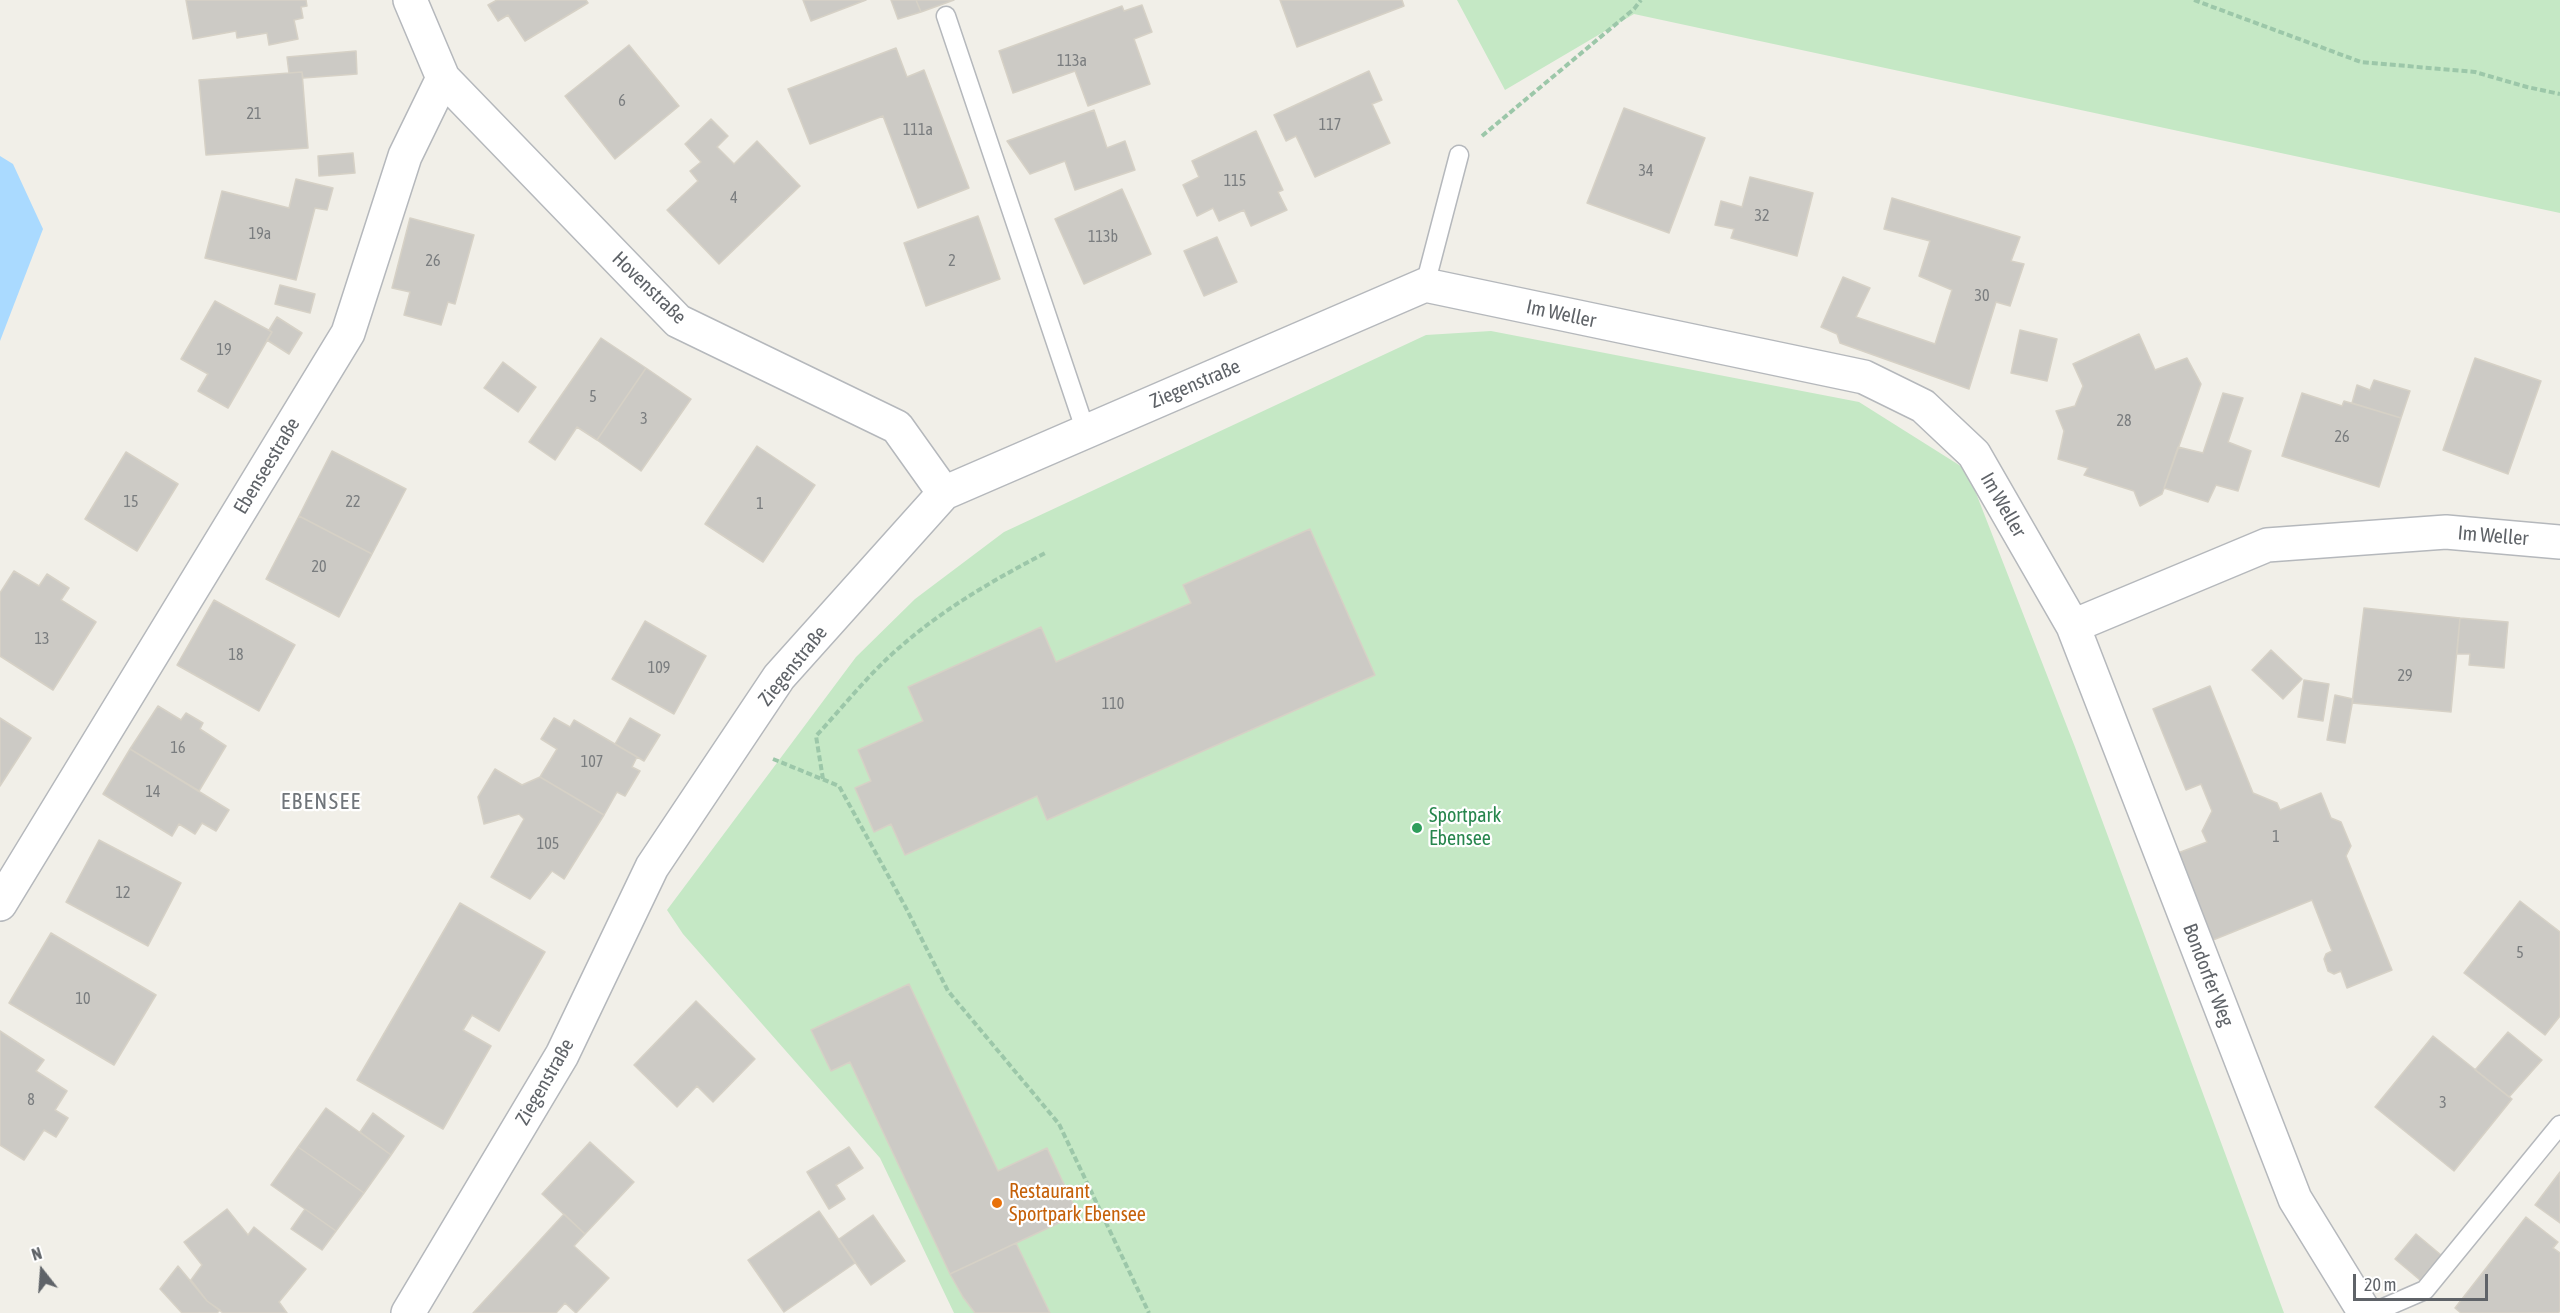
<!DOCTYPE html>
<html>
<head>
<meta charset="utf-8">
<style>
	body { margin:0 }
	#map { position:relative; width:2560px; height:1313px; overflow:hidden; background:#f1efe8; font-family:"Asap Condensed",sans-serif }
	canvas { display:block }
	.north { position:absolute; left:12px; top:1241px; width:60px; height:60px; -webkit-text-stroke:4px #fff; paint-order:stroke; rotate:343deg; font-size:16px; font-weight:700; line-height:24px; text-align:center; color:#5f6368 }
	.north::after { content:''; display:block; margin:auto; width:21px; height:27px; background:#5f6368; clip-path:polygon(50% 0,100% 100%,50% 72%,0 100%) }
	.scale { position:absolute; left:2353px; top:1274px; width:135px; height:27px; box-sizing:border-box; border:3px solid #5f6368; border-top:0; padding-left:8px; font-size:18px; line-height:21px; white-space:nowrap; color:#5f6368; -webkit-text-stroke:4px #fff; paint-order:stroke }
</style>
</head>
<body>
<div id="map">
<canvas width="2560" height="1313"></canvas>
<div class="north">N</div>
<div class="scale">20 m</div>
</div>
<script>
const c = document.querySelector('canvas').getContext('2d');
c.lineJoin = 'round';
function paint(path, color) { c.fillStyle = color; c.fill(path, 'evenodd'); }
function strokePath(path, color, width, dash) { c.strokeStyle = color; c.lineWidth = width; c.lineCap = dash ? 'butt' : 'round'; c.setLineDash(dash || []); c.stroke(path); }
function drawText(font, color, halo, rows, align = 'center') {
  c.font = font + ' "Asap Condensed",sans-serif'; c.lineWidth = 4.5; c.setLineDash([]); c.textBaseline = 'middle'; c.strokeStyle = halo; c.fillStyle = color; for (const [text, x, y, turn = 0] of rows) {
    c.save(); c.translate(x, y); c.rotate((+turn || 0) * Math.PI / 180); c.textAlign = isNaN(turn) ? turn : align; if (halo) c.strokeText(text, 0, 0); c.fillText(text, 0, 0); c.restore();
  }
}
paint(new Path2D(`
	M1457,0H2560V213L1634,14L1505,90Z
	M1491,331L1859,402L1967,470L2075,747L2284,1313H954L880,1158L683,934L667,910L856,657L915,599L1004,532L1426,335Z`), '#c5e8c5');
paint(new Path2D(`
	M0,156L13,164L43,229L0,341Z`), '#aadaff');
const building = new Path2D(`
	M186,0H306L307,6L301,7L303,18L294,20L298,39L269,45L267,33L237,38L236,31L193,39Z
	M497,0H586L588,3L525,41L508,15L498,21L488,5Z
	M803,0H866L811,21Z
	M891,0H916L921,12L898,19Z
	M916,0H954L921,12Z
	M1280,0H1402L1404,6L1297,47Z
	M1142,5L1152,32L1134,39L1150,84L1088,106L1075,71L1013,93L999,51L1122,6L1124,11Z
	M629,45L679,106L615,159L565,96Z
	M896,48L907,77L924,70L969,188L918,208L883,116L810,144L788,89Z
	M356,51L357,74L303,78L302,72L289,73L287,57Z
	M1369,71L1382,100L1372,104L1390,143L1315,177L1296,136L1286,141L1274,115Z
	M302,72L308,148L206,155L199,80Z
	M1624,108L1705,138L1669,233L1587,203Z
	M1094,110L1107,148L1125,141L1135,170L1075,190L1065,161L1030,174L1007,141Z
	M711,119L728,136L717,147L734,164L757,141L800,186L719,264L667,210L698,181L690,171L701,162L685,144Z
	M1256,131L1283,190L1278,192L1287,210L1251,226L1244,210L1219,221L1213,208L1197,216L1183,185L1199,177L1192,161Z
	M353,153L355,173L319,176L318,156Z
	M1750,177L1813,193L1797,256L1731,238L1734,229L1715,225L1721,201L1742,207Z
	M296,179L333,188L327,210L315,208L296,280L205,258L222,191L289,208Z
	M1122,189L1151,254L1084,284L1055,219Z
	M1892,198L2020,237L2011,261L2024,264L2010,306L1996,302L1969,389L1840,343L1837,334L1821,327L1843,277L1870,288L1856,317L1935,344L1952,290L1919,276L1930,241L1884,229Z
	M978,216L1000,279L926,306L904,243Z
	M410,218L474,235L455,304L448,302L441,325L404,315L410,292L392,288Z
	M1217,237L1237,282L1204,296L1184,251Z
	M280,285L315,294L310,313L275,304Z
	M215,301L272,332L228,408L198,391L208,374L181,359Z
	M277,317L302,333L289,354L267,340L272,332L269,330Z
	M2020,330L2057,339L2047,381L2011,373Z
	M2139,334L2155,370L2187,358L2201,384L2162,494L2140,506L2134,491L2084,475L2088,468L2058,459L2064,431L2056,411L2075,406L2083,386L2073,364Z
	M601,338L646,368L597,440L577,427L555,460L529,442Z
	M2475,358L2541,381L2508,474L2443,450Z
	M503,362L536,387L518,412L484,388Z
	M646,368L691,399L641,471L597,440Z
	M2374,380L2410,391L2401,418L2352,403L2357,385L2370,390Z
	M2223,393L2243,398L2228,442L2251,451L2238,491L2216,485L2208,502L2164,488L2178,447L2203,453Z
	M2302,393L2342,406L2344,401L2401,418L2379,487L2282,456Z
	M757,446L815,485L763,562L705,524Z
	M332,451L406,489L372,554L299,516Z
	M126,452L178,484L137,551L85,519Z
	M299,516L372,554L339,617L266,579Z
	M1310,529L1375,675L1047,820L1037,796L905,855L891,824L874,832L855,788L871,781L858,750L923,721L908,687L1041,627L1056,662L1191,603L1183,585Z
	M14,571L39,586L47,574L69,588L61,600L96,622L53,690L0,656V593Z
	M214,600L295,645L259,711L177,665Z
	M2364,608L2460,618L2451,712L2352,703Z
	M2460,618L2508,622L2504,668L2469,665L2470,654H2457Z
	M645,621L706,656L674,714L612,679Z
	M2271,650L2302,679L2283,699L2252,670Z
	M2304,680L2329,684L2323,721L2298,717Z
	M2210,686L2253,793L2277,803L2280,810L2321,793L2331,818L2341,822L2351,846L2346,856L2392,970L2347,988L2341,971L2334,974L2328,971L2324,959L2326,954L2332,951L2312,900L2213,940L2178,853L2207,842L2202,831L2212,811L2201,784L2186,790L2153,709Z
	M2335,695L2353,699L2345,743L2327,740Z
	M158,706L181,720L186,713L203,723L200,729L226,746L199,791L130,749Z
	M0,718L31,738L0,786Z
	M554,718L570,727L574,720L637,757L632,767L640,771L625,796L617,792L604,815L540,777L557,749L541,739Z
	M630,718L660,735L644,761L615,744Z
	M130,749L229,810L216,831L202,823L195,834L179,824L172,836L103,794Z
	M495,769L522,785L540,777L604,815L564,879L552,871L530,899L491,877L524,819L519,814L484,824L478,797Z
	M99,840L181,883L148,946L66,902Z
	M2520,901L2560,932V1016L2545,1035L2464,973Z
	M460,903L545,952L499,1031L472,1015L463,1030L491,1046L443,1129L357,1080Z
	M51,933L156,995L114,1065L9,1003Z
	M909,984L998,1171L1047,1148L1078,1214L950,1274L850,1062L831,1071L811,1030Z
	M696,1001L755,1059L713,1102L697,1086L677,1107L634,1065Z
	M0,1031L44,1060L36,1071L67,1091L55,1110L68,1118L56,1137L44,1130L24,1160L0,1145Z
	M2508,1032L2542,1060L2509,1097L2475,1070Z
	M2433,1036L2512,1099L2454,1171L2375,1107Z
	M326,1108L391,1155L364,1193L298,1147Z
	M373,1113L404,1136L391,1155L360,1132Z
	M590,1142L634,1182L585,1234L542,1194Z
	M298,1147L364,1193L336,1231L271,1185Z
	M849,1147L863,1168L836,1185L845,1199L829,1209L807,1172Z
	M2560,1172V1223L2535,1205Z
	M227,1209L248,1235L254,1227L306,1269L279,1302L287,1313H223L207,1301L191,1280L202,1265L184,1242Z
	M305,1209L336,1231L322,1250L291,1229Z
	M819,1211L855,1263L784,1312L748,1260Z
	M564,1214L585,1234L574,1246L609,1278L576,1313L565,1303L556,1313H473Z
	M873,1215L905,1261L871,1285L839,1239Z
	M2526,1217L2558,1242L2553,1248L2560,1253V1311L2558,1313H2461L2455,1308Z
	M2416,1234L2441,1255L2420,1280L2395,1259Z
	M1016,1243L1050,1313H975L963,1297L950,1274Z
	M178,1266L207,1301L220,1310L217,1313H182L160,1289Z`);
paint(building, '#cccac5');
strokePath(building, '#d6d1c6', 1.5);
const service = new Path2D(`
	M946,16L1086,432
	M1425,285L1459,155
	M2372,1313L2425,1290L2560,1125`);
const minor = new Path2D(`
	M410,0L443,78L678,321L897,427L944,493
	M2073,626L2295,1199L2365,1313
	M0,904L348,333L405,156L443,78
	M408,1313L562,1055L652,867L779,677L944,493L1425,285L1864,377L1923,406L1974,454L2073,626L2267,545L2446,532L2560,542`);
strokePath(service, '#b5b8bc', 21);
strokePath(minor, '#b5b8bc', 36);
strokePath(new Path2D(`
	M2194,0L2361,62L2475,72L2527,87L2560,94
	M1482,136L1634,9L1641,0
	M773,759L839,786L906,908L948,991L1059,1124L1149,1313
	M823,779L816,736C841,709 864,680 891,655C939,611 990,582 1047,552`), '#9cc7a9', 4, [6, 3]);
strokePath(service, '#fff', 18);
strokePath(minor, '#fff', 33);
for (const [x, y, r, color] of [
	[1417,828,6,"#2e9e5b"],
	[997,1203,6,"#e8710a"]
]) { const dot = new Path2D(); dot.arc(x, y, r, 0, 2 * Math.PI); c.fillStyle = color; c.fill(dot); strokePath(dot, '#fff', 2); }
drawText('16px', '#7a7d7f', null, [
	["113a",1072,61],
	["6",622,101],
	["21",254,114],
	["117",1330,125],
	["111a",918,130],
	["34",1646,171],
	["115",1235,181],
	["4",734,198],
	["32",1762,216],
	["19a",260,234],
	["113b",1103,237],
	["26",433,261],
	["2",952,261],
	["30",1982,296],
	["19",224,350],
	["5",593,397],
	["3",644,419],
	["28",2124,421],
	["26",2342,437],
	["15",131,502],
	["22",353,502],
	["1",760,504],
	["20",319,567],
	["13",42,639],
	["18",236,655],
	["109",659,668],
	["29",2405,676],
	["110",1113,704],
	["16",178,748],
	["107",592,762],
	["14",153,792],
	["1",2276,837],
	["105",548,844],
	["12",123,893],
	["5",2520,953],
	["10",83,999],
	["8",31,1100],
	["3",2443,1103]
]);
drawText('20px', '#5f6368', '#fff', [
	["Hovenstraße",649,288,44],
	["Im Weller",1561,314,12],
	["Ziegenstraße",1195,384,-23],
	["Ebenseestraße",267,466,-59],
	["Im Weller",2003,505,60],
	["Im Weller",2493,536,5],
	["Ziegenstraße",793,666,-51],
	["Bondorfer Weg",2208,975,69],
	["Ziegenstraße",545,1082,-60]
]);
drawText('20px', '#27864d', '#fff', [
	["Sportpark",1429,816],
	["Ebensee",1429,839]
], 'left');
drawText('20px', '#c56008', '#fff', [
	["Restaurant",1009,1192],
	["Sportpark Ebensee",1009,1215]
], 'left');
c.letterSpacing = '1.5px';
drawText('22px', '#70757a', '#fff', [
	["EBENSEE",321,802]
]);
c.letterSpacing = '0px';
</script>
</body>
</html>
